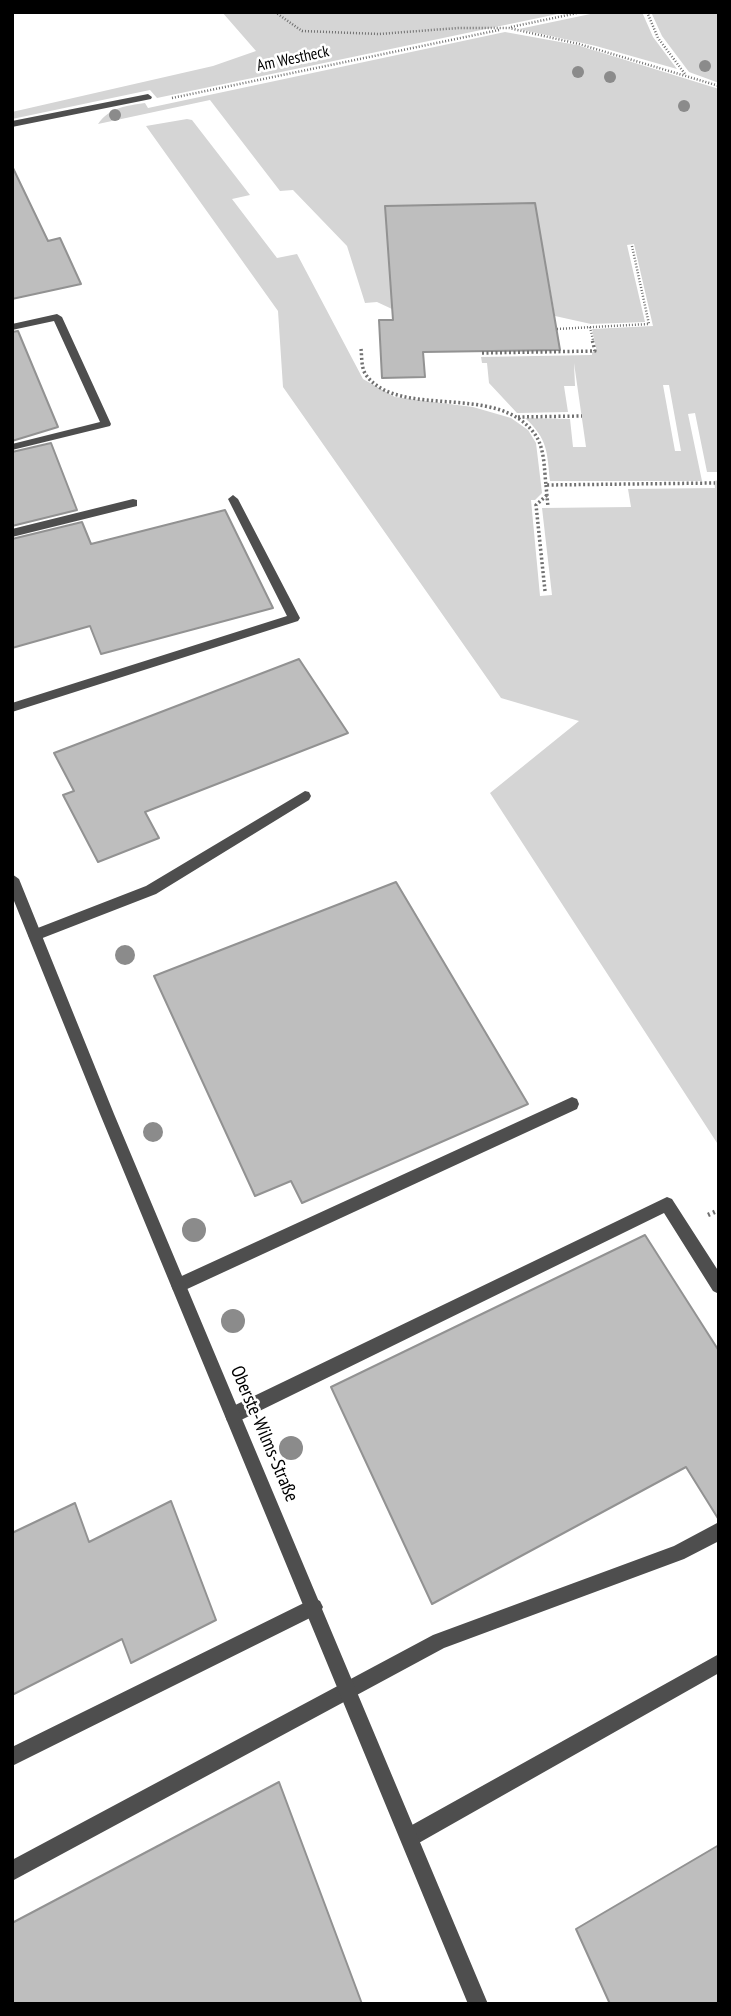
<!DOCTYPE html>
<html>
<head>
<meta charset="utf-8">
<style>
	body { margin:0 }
	#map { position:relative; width:731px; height:2016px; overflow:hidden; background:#fff; font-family:"PT Sans Narrow",sans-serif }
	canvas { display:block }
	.frame { position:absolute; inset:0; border:14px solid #000; pointer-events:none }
</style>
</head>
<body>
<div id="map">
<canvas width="731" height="2016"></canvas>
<div class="frame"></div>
</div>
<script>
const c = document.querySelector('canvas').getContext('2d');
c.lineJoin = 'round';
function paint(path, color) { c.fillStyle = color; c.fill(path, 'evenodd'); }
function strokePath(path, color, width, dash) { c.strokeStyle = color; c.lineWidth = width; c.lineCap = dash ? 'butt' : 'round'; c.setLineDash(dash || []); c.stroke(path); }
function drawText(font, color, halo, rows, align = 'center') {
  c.font = font + ' "PT Sans Narrow",sans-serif'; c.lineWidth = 5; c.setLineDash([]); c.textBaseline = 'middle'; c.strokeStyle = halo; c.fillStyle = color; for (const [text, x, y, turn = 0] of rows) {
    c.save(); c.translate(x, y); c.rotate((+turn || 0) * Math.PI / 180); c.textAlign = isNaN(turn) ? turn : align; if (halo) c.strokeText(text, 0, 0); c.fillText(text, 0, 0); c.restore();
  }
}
paint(new Path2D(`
	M222,12H567L157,98L150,90L12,119V112L213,66L256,51Z
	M600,12H642L653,37L677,69L596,46L519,29Z
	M651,12H719V83L689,72L662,36Z
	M505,32L577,45L719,89V472H707L695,413L688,414L702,481H550C547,452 548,439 525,418L570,419L573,447H586L574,363L575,386H564L568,412L517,413L489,383L487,363H482L481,357L592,355V352H597L592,329L653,326L634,244L627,245L645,322L591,324L555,316L535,203L385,206L392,309L377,302L365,303L347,246L293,190L280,191L210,100L98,124C110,107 126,106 145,103L148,108ZM663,385H669L681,451H675Z
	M187,119L192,120L250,195L232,199L277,258L297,254L363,379L395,397L473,407L511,418L528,430L536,443L542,493L535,500H531L540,596L552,595L542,508L631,507L628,489L715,488L714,481L719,480V1146L490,793L579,721L501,698L283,387L278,311L146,126Z`), '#d5d5d5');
const building = new Path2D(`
	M12,166L48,241L60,238L81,284L12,299Z
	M535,203L560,350L423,352L425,377L382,378L379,320H393L385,206Z
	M18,331L58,427L12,441V332Z
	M51,443L77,510L12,526V452Z
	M225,510L273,608L101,654L90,626L12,648V539L82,522L91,544Z
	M299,659L348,733L145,812L159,838L98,862L63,795L74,791L54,753Z
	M396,882L528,1104L302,1203L291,1181L255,1196L154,976Z
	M645,1235L719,1351V1520L686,1467L432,1604L331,1387Z
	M171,1501L216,1620L131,1663L122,1639L12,1695V1533L75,1503L89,1542Z
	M279,1782L362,2004H12V1923Z
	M719,1845V2004H610L576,1929Z`);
paint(building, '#bebebe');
strokePath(building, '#929292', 2);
strokePath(new Path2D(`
	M275,12L302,31L379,34L458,28H509L579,44L719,86
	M647,12L658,38L685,74
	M511,27L582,12
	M172,98L499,30
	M590,327L593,340
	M557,329L649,324L632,246`), '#707070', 2.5, [1, 2]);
strokePath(new Path2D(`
	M361,349C362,357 361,368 366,375C399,420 496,382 534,433C545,447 544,469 546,485L715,483
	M482,353L595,351L592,339
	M518,417L582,416
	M546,485L548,507
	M545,591L536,505L547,495`), '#707070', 3.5, [2, 2.5]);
strokePath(new Path2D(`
	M708,1215L719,1210`), '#707070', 4.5, [2, 3.5]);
paint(new Path2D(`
	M57,314L62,317L111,424L110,426L12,450V444L100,422L54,321L12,330V324Z
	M233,495L238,499L300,618L298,621L12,712V703L287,616L228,499Z
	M133,499L137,500V506L12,537V529Z
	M305,791L309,792L311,796L309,800L156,894L40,939H30L28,935L30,931L146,886Z
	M572,1097L577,1099L579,1104L577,1109L185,1290L179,1293L173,1290L171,1285L173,1280Z
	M667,1197L672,1199L719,1272V1294L713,1291L664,1213L239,1421L233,1423L227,1421L225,1415L227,1409Z
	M719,1522V1541L684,1559L444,1648L12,1881V1860L433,1635L674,1546Z
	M314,1598L320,1601L323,1607L320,1613L12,1766V1747Z
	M719,1654V1673L417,1844L410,1847L403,1844L400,1837L403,1830Z`), '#4e4e4e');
paint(new Path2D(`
	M148,94L152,97L151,99L12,127V121Z
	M12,874L19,879L114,1114L488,2004H468L100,1114L12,896Z`), '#4e4e4e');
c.fillStyle = '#8b8b8b';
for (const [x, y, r] of [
	[705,66,6],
	[578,72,6],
	[610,77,6],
	[684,106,6],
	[115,115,6],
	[125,955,10],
	[153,1132,10],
	[194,1230,12],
	[233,1321,12],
	[291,1448,12]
]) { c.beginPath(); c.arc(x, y, r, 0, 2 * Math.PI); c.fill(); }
drawText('16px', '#000', '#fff', [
	["Am Westheck",293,59,-12]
]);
drawText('19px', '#000', '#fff', [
	["Oberste-Wilms-Straße",264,1434,67]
]);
</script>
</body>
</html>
